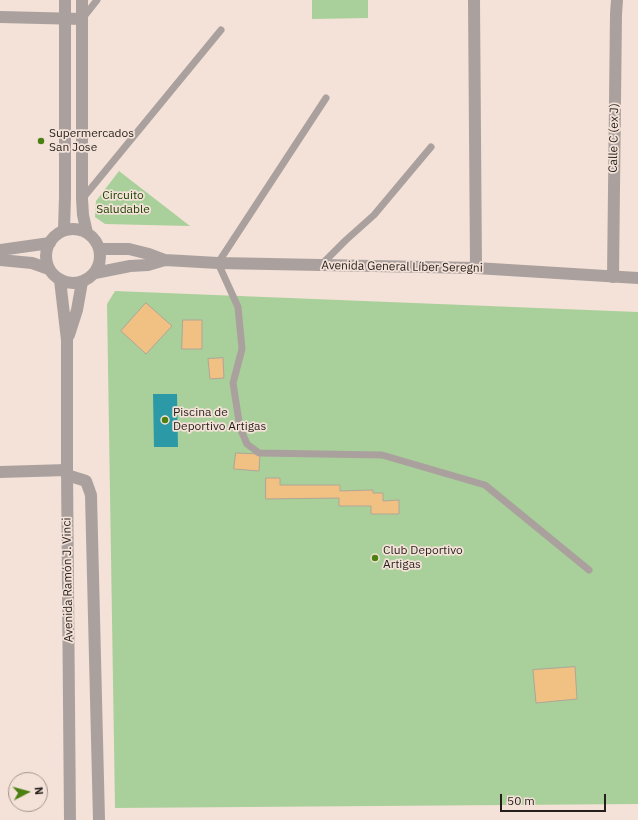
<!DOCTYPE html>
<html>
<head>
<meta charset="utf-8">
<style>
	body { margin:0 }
	#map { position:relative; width:638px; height:820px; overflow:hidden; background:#f4e2d8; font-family:"IBM Plex Sans",sans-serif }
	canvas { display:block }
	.north { position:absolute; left:8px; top:772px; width:40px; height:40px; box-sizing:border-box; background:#f4e2d8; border:1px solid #a1948c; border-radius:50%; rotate:84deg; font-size:11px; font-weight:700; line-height:16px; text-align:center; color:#251f1b }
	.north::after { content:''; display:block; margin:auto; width:14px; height:18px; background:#4d8012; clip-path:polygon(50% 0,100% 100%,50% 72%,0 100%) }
	.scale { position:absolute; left:500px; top:794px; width:106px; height:18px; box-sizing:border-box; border:2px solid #251f1b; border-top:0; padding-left:5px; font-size:12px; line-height:14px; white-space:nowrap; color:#251f1b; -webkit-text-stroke:3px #f4e2d8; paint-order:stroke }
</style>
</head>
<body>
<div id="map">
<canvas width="638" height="820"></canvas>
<div class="north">N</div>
<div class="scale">50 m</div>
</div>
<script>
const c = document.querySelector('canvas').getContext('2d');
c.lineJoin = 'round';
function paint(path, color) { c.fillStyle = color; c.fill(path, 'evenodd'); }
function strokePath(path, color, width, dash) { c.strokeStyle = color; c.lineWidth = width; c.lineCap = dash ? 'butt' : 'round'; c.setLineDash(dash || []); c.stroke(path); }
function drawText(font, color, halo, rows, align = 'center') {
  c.font = font + ' "IBM Plex Sans",sans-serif'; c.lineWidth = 3.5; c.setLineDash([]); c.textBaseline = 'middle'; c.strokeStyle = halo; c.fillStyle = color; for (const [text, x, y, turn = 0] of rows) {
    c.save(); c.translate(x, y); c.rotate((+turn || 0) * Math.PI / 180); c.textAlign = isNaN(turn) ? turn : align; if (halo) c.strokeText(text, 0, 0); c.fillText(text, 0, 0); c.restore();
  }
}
paint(new Path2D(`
	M312,0H368V18L312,19Z
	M119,171L190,226L105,224L95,217L96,201Z
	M115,291L638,312V804L115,808L107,304Z`), '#a9d09a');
paint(new Path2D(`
	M153,394H177L178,447H154Z`), '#2c99a6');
const building = new Path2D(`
	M146,303L172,326L146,354L121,331Z
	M183,320H202V349H182Z
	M223,358L224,378L210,379L208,359Z
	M236,453L260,454L259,471L234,469Z
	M266,478H280V485H340V491L373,490V493H383V501L399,500V514H371V506H339V498L266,499Z
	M575,667L577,699L536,703L533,670Z`);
paint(building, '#f1c183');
strokePath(building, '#b1a597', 1);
strokePath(new Path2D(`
	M82,19L97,0
	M326,98L218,263L238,307L242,349L233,383L240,428L247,444L259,453L382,455L485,485L589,570
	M83,198L221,30
	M321,265L346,240L374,215L431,147`), '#aaa19e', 7);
strokePath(new Path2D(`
	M474,0L476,268
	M0,17L82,19
	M613,277L616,14L617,0
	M0,472L67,470
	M67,475L86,481L91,495L99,820`), '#aaa19e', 12);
strokePath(new Path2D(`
	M82,0V199L83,215L87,233
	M46 256a27 27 0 1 1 54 0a27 27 0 1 1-54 0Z
	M64,230L65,197V0
	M99,249H129L149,254L165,260
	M0,250L50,243
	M0,260L32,263L49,269
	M95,273L130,266L148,265L165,260L218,263L476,268L638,278
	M60,280L67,340V470L70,820
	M69,335L77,310L82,282`), '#aaa19e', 12);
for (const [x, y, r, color] of [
	[41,141,4,"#4d8012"],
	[165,420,4,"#4d8012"],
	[375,558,4,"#4d8012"]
]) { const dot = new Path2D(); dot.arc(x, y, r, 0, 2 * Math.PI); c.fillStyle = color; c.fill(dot); strokePath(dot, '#f4e2d8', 1.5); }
drawText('12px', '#251f1b', '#f4e2d8', [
	["Supermercados",49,134],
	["San Jose",49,148],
	["Piscina de",173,413],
	["Deportivo Artigas",173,427],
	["Club Deportivo",383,551],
	["Artigas",383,565]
], 'left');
drawText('12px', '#251f1b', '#f4e2d8', [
	["Calle C (ex J)",614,138,-89],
	["Avenida General Líber Seregni",402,267,1],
	["Avenida Ramón J. Vinci",68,580,-91]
]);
drawText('12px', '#1a4302', '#f4e2d8', [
	["Circuito",123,196],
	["Saludable",123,210]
]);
</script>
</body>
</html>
